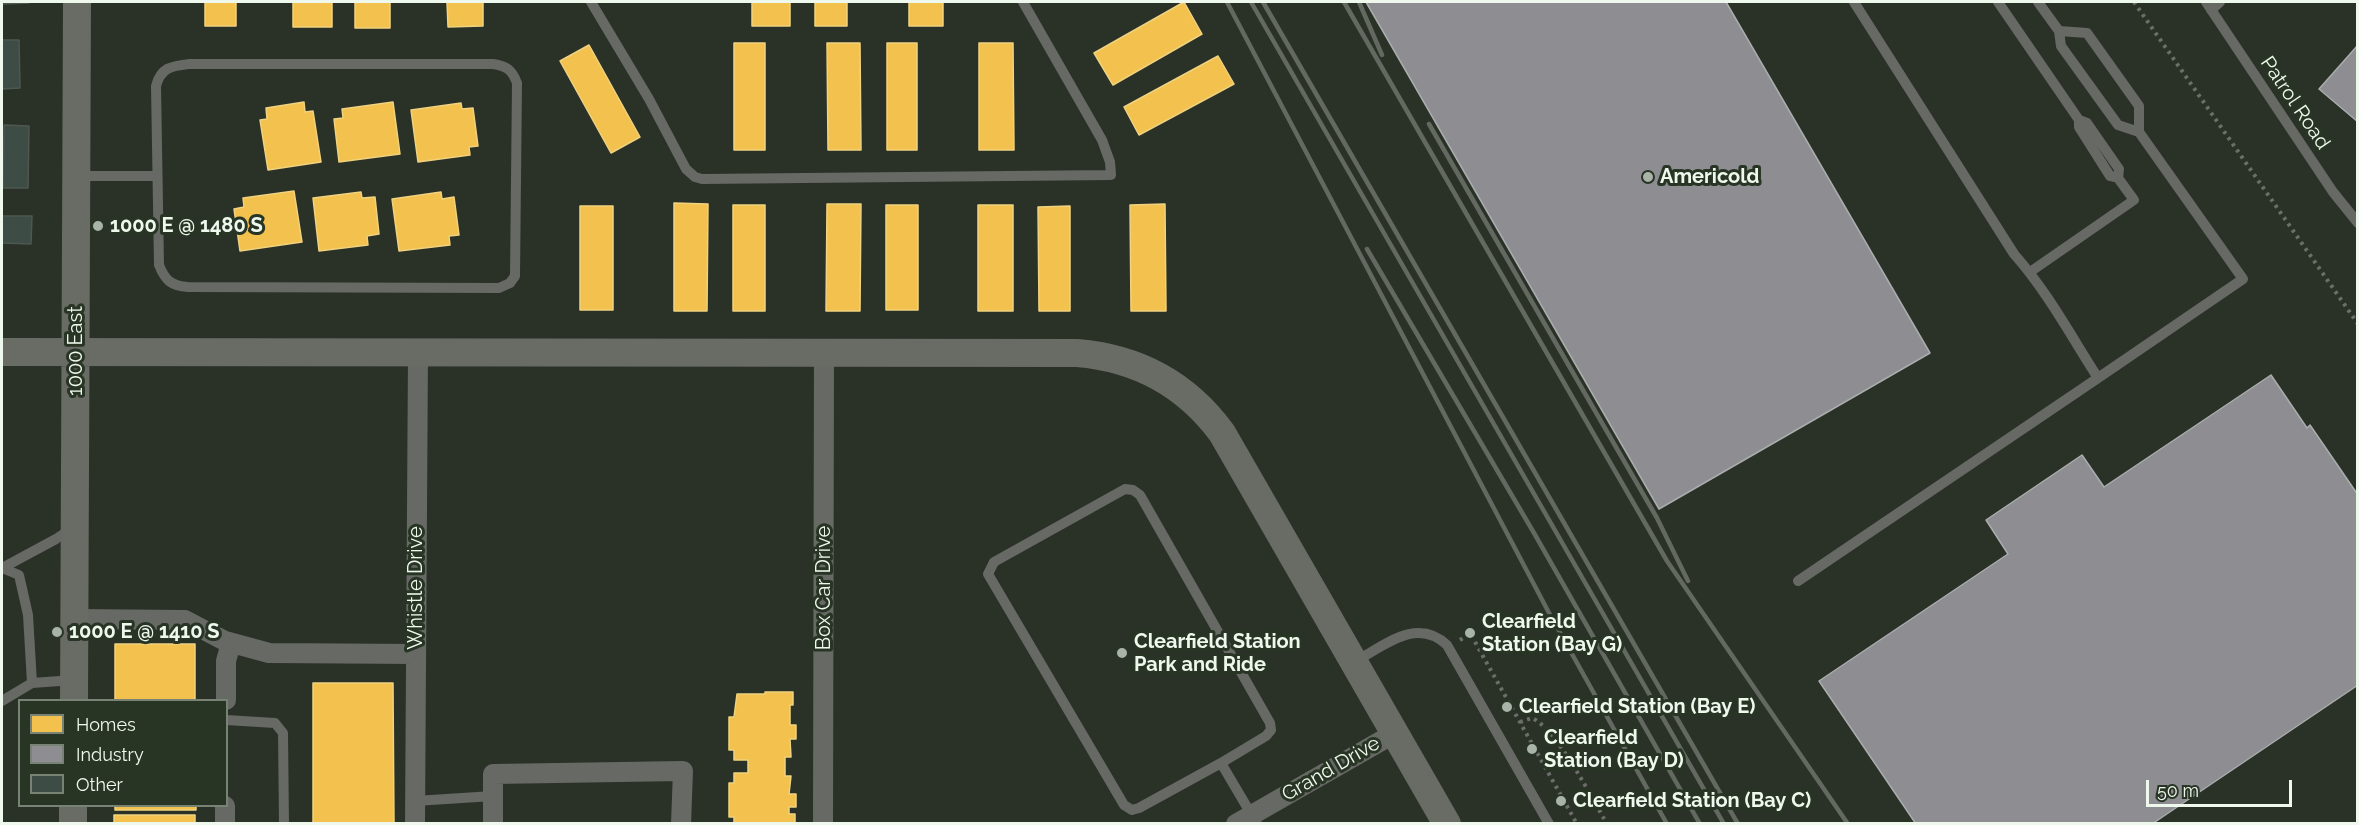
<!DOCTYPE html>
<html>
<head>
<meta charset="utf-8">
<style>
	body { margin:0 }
	#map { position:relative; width:2359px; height:825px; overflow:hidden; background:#2a3228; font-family:Raleway,sans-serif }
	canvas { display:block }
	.frame { position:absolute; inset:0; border:3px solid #eff8ed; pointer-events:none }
	.legend { position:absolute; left:18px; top:699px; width:210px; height:108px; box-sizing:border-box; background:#283525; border:2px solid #788375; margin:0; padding:8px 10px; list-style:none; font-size:18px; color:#eff8ed }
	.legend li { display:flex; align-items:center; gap:12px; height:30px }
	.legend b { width:30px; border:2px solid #788375 }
	.scale { position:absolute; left:2146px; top:780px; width:146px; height:27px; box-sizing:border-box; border:3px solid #eff8ed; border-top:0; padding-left:8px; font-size:18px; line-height:21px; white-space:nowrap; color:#eff8ed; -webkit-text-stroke:4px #283525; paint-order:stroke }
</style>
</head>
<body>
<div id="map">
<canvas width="2359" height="825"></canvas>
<div class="frame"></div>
<ul class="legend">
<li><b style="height:16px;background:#f2c14e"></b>Homes</li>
<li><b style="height:16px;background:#8d8d92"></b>Industry</li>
<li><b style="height:16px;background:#3d4c44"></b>Other</li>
</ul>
<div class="scale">50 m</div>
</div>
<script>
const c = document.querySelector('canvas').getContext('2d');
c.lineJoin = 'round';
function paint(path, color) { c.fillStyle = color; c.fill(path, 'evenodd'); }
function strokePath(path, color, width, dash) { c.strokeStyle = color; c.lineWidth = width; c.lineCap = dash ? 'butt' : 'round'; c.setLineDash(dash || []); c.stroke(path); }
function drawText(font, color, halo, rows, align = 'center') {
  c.font = font + ' Raleway,sans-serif'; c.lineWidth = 6; c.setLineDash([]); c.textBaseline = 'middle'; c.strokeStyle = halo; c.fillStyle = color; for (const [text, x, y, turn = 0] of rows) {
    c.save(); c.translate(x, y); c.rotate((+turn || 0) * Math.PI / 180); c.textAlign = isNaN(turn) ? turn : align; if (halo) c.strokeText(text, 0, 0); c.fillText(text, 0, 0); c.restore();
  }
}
const homes = new Path2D(`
	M205,2H236V26H205Z
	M293,2H332V27H293Z
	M355,2H390V28H355Z
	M447,2H483V26L448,27Z
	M752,2H790V26H752Z
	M815,2H847V26H815Z
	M909,2H943V26H909Z
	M1184,2L1202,34L1113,85L1094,53Z
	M734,43H765V150H734Z
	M827,43H860L861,150H828Z
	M887,43H917V150H887Z
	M979,43H1013L1014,150H979Z
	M589,45L640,137L611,153L560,61Z
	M1218,56L1234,84L1139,135L1124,107Z
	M304,102L305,112L313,111L321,162L268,170L260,120L267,119L266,108Z
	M393,102L400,154L339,162L334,119L343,118L342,109Z
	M461,103L462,109L473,108L478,146L469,147L470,155L418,162L411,110Z
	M294,191L302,242L240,251L234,209L244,207L243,198Z
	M361,192L362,198L375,197L379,234L367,236L368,245L319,251L313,198Z
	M441,192L442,199L454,197L459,235L449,236L450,245L399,251L392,199Z
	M674,203L708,204L707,311H674Z
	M827,204H861L860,311H826Z
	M1165,204L1166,311H1131L1130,205Z
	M733,205H765V311H733Z
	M886,205H918V310H886Z
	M978,205H1013V311H978Z
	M580,206H613V310H580Z
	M1070,206V311H1039L1038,207Z
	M115,644H195V700H115Z
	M313,683H393L394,824H313Z
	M765,692H793V705H790V725H796V739H790L791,757H785V776H791L789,794H796V807H789V814H795V824H734V817H729V783H734V773H748V760H734V750H729V717H734L737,694H765Z
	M115,806H196V810H115Z
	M114,815H195V824H114Z`);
paint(homes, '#f2c14e');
strokePath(homes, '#f1d27e', 1.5);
const industry = new Path2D(`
	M1366,2H1726L1930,353L1659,509Z
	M2358,45V122L2319,89Z
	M2271,375L2307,428L2310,425L2358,495V685L2152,824H1916L1819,681L2008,554L1986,520L2082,455L2104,487Z`);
paint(industry, '#8d8d92');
strokePath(industry, '#aaadad', 1.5);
const building = new Path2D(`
	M2,2H29V3L2,4Z
	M2,40H19L20,88L2,89Z
	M4,125L29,126L28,188H3Z
	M2,216H32L31,244L2,243Z`);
paint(building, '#3d4c44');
strokePath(building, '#4f5751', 1.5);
strokePath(new Path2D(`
	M2134,2L2358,324
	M1460,640L1470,633L1577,824
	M1520,722L1532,718C1556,728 1593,800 1607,824`), '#6c6e6a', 4, [3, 4.5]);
strokePath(new Path2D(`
	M591,2L649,99L686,169L695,177L702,179L1111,175L1110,162L1102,140L1023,2
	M1854,2L2014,254C2047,291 2071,336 2098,378L2243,279L2139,132
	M1998,2L2079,120V127L2110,176L2118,178L2119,169L2087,123L2079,120
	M2038,2L2059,31L2061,46L2118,125L2139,132V106L2087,33L2059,31
	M2206,2L2333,192L2358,223
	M2211,10L2220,2
	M189,64H493C507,66 512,70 517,83L515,276L510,283L499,288L188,287C171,286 165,280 159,265L156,86C161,67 172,66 189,64Z
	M77,176H157
	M2030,272L2134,200L2118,178
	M2,568L19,575L28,615L32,683L2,701
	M2,568L56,539L72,528
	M1798,581L2098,378
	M1354,662C1384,646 1417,616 1447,645L1549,824
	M32,683L74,680
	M226,720L275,723L283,733L284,824
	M1221,763L1139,808L1132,810L1124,805L988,574L994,562L1125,489L1133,490L1140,495L1270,723L1271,730L1266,736L1221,763L1257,824
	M415,801L493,796`), '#676964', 10);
strokePath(new Path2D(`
	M74,619L185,620L225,641L269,653L416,654
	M226,700V661L231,643
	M225,824V806
	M415,824L418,352
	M493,824V774L683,771L681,824
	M823,824L824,353
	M1236,824L1395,733`), '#676964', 20);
strokePath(new Path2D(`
	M2,352L1077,353C1138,358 1186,384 1222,433L1447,824
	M74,700L77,2
	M73,824V806`), '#696b65', 28);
strokePath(new Path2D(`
	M1227,2L1548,611L1667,824
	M1251,2L1724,824
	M1263,2L1738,824
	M1344,2L1667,561L1848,824
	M1359,2L1382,55
	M1429,124L1657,518L1688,581
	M1367,249L1534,533L1700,824`), '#636861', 4.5);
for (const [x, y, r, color] of [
	[1648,177,6,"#aab3a8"],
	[98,226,6,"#aab3a8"],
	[57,632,6,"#aab3a8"],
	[1470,633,6,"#aab3a8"],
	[1122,653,6,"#aab3a8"],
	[1507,707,6,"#aab3a8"],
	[1532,749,6,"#aab3a8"],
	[1561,801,6,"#aab3a8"]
]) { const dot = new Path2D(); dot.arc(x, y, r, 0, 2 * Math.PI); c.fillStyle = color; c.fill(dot); strokePath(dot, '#283525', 2); }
drawText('20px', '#eff8ed', '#283525', [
	["Patrol Road",2295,103,56],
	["1000 East",76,351,-90],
	["Whistle Drive",416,588,-90],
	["Box Car Drive",824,588,-90],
	["Grand Drive",1331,769,-30]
]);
drawText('bold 20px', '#eff8ed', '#283525', [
	["Americold",1660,177],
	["1000 E @ 1480 S",110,226],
	["Clearfield",1482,622],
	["Station (Bay G)",1482,645],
	["1000 E @ 1410 S",69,632],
	["Clearfield Station",1134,642],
	["Park and Ride",1134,665],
	["Clearfield Station (Bay E)",1519,707],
	["Clearfield",1544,738],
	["Station (Bay D)",1544,761],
	["Clearfield Station (Bay C)",1573,801]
], 'left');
</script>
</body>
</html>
